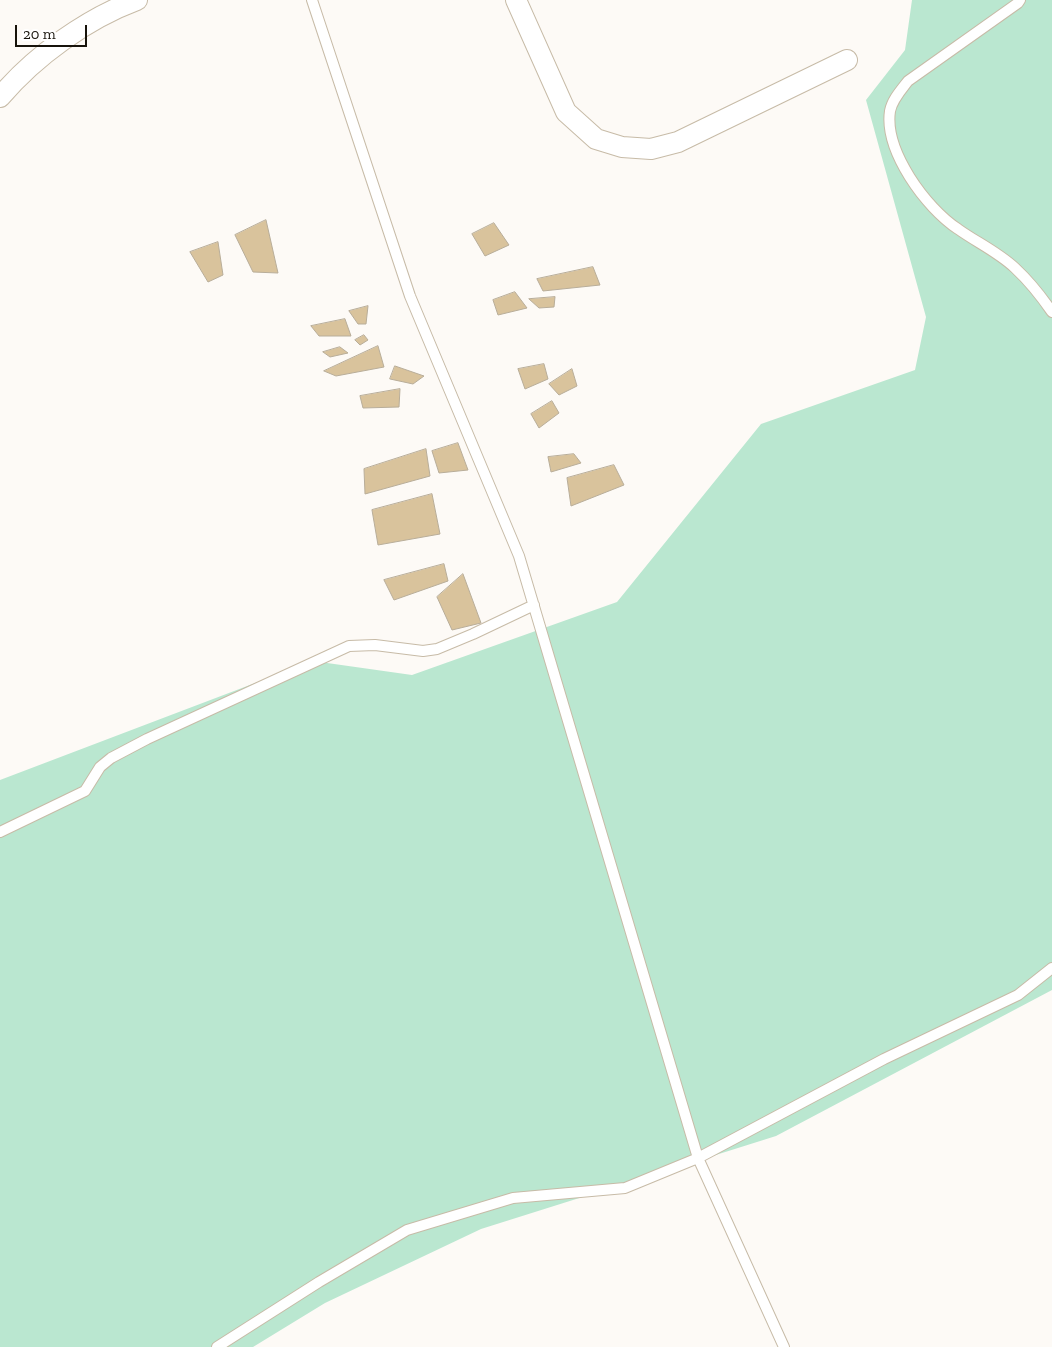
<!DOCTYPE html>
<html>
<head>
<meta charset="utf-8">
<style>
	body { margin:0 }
	#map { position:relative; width:1052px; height:1347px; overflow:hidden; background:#fdfaf6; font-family:"Zilla Slab",serif }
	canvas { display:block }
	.scale { position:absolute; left:15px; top:25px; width:72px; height:22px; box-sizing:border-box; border:2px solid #17130b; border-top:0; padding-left:6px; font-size:15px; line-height:18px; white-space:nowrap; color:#17130b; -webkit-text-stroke:4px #fff; paint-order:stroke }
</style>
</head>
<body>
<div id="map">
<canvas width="1052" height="1347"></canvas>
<div class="scale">20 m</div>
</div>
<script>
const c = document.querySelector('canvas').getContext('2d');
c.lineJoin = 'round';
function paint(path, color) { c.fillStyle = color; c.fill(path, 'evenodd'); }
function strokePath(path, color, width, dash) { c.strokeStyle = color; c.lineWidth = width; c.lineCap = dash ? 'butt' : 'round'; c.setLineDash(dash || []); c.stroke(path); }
paint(new Path2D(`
	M912,0H1052V990L776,1136L481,1229L325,1303L253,1347H0V780L313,661L412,675L617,602L761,424L915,370L926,317L866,100L905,50Z`), '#bae7d0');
const building = new Path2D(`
	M266,220L278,273L253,272L235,235Z
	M494,223L509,245L485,256L472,234Z
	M218,242L223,275L208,282L190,252Z
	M593,267L600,285L543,291L537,279Z
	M515,292L527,308L498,315L493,300Z
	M555,297L554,307L539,308L529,299Z
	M368,306L366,324H358L349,311Z
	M345,319L351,336H319L311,326Z
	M364,335L368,340L360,345L355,340Z
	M378,346L384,367L336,376L324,371Z
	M340,347L348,353L330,357L323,352Z
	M544,364L548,379L525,389L518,369Z
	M395,366L424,376L413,384L390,379Z
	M572,369L577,386L559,395L549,384Z
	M400,389L399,407L363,408L360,396Z
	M552,401L559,413L539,428L531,414Z
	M458,443L468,470L439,473L432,451Z
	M426,449L430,476L365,494L364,469Z
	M574,454L581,463L551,472L548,457Z
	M614,465L624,485L571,506L567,478Z
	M432,494L440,534L378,545L372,510Z
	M444,564L448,581L394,600L384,580Z
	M463,574L481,623L452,630L437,597Z`);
paint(building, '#d9c39c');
strokePath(building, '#b8ad99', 1);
const lane = new Path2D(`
	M312,0L410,296L519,556L698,1158L784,1347
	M1020,0L1018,3L908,81C901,90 892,100 890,111C884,151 926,208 958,229C976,242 998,252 1015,268C1029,281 1041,296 1052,312
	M0,832L85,791L100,767L111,758L147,739L349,646L375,645L423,651L437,649L473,634L534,605
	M217,1347L319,1282L407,1230L513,1198L625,1188L698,1158L884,1059L1018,995L1052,968`);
const street = new Path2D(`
	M516,0L566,112L596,139L622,147L651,149L678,142L847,60
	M0,97C35,56 86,19 137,0`);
strokePath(lane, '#c7bba7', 12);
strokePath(street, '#c7bba7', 22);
strokePath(lane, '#fff', 10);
strokePath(street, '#fff', 20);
</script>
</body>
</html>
